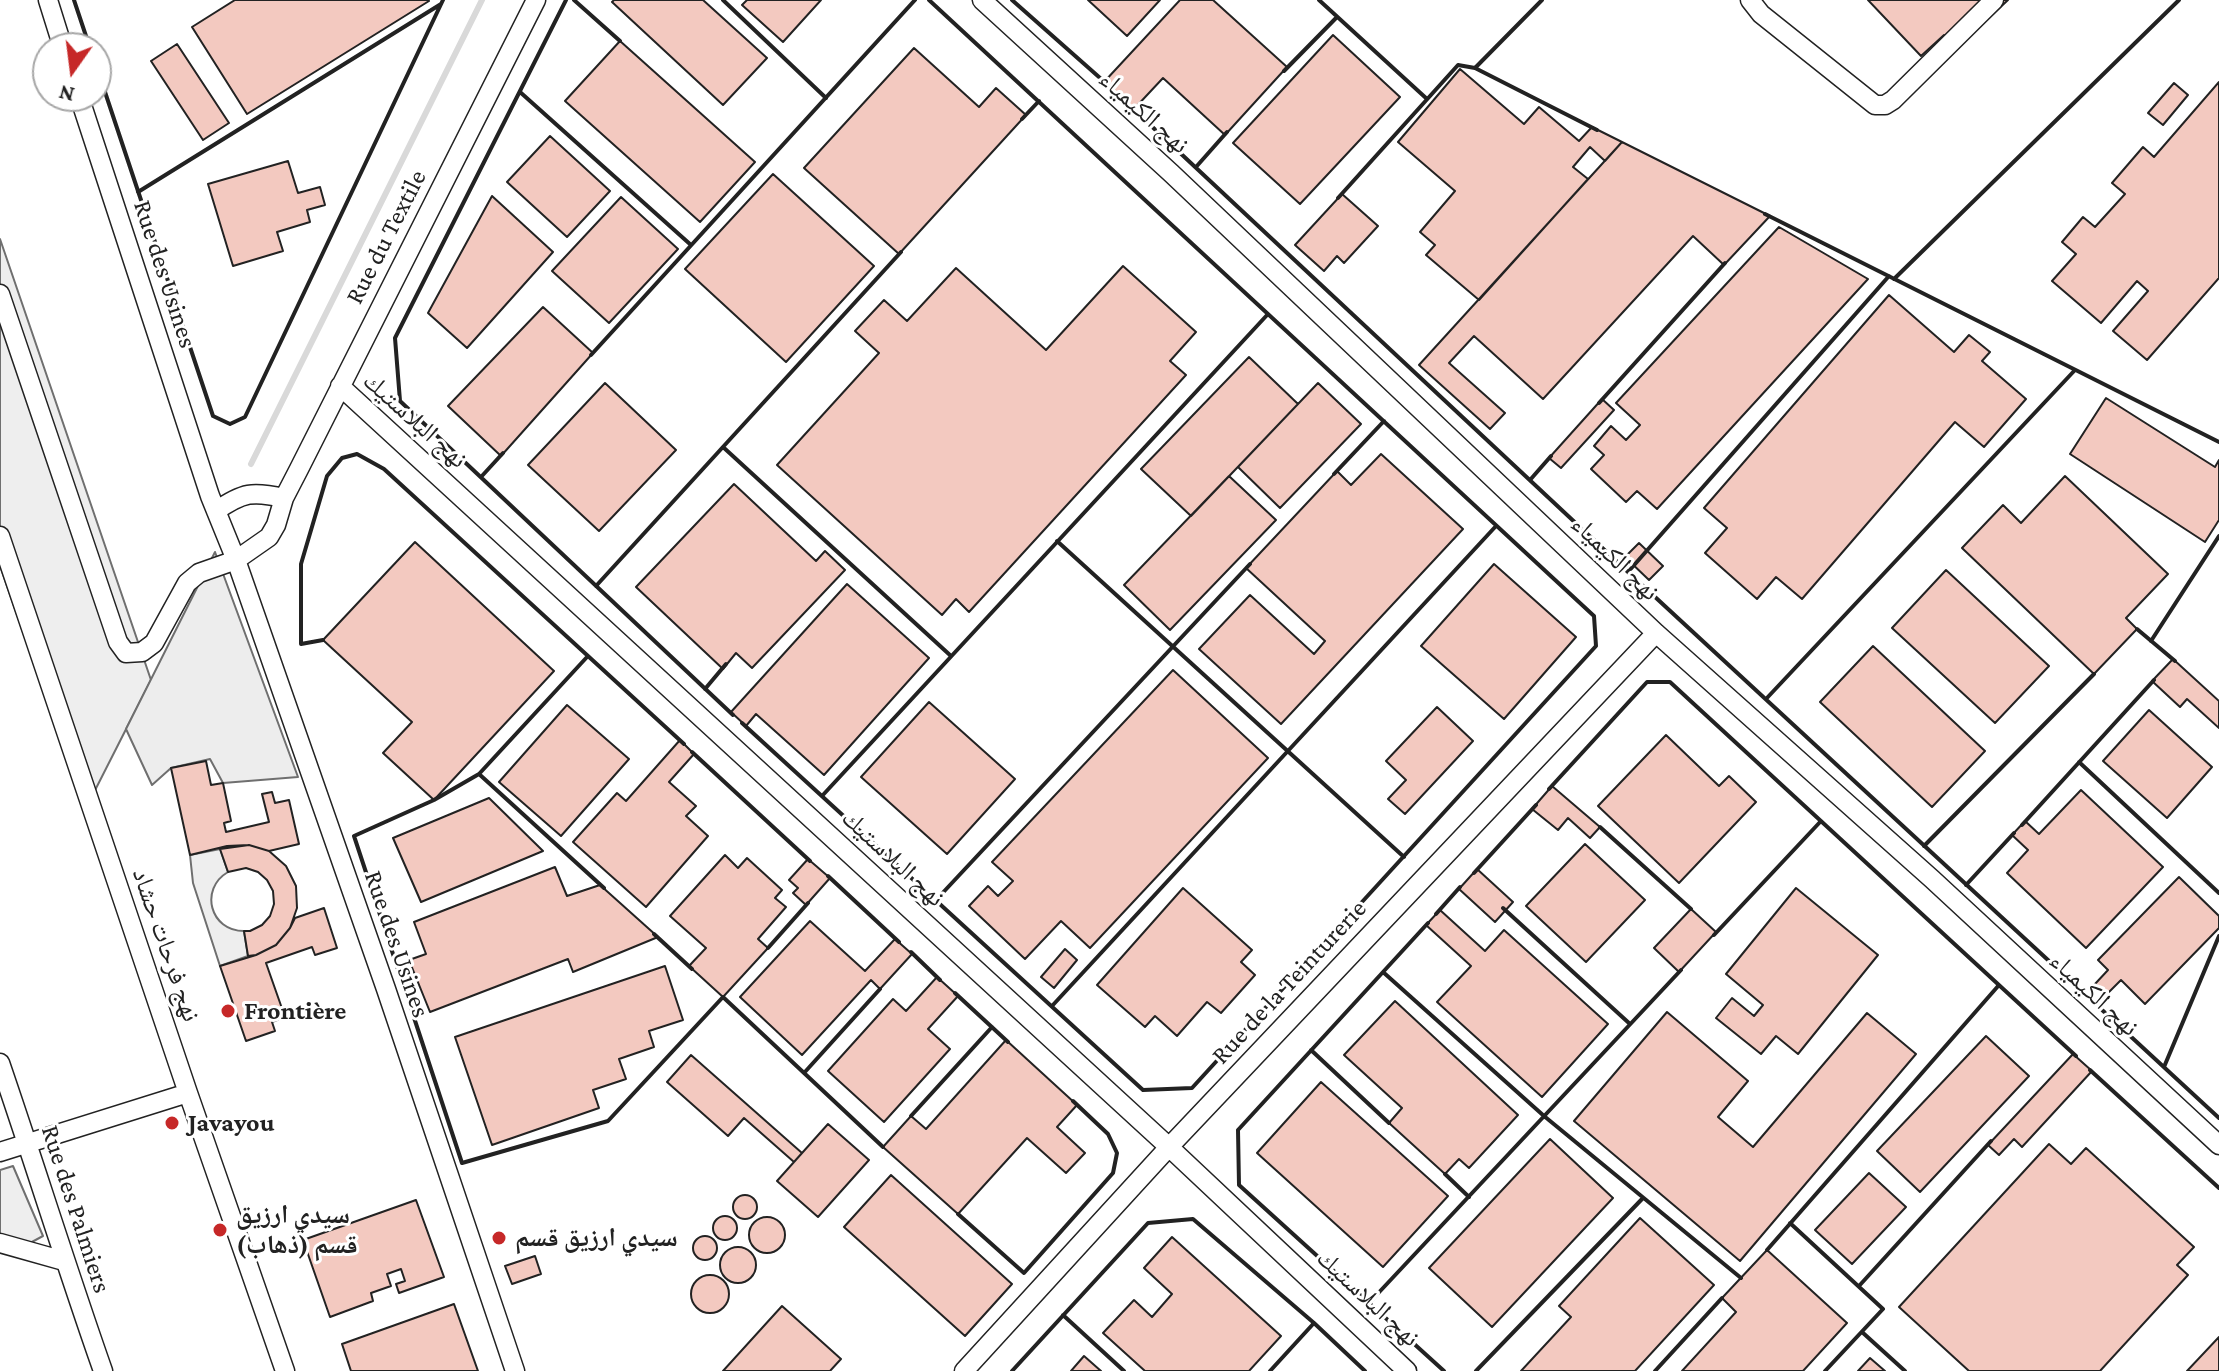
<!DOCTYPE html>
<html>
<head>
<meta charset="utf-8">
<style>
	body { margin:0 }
	#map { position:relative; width:2219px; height:1371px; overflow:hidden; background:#fff; font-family:"Crimson Pro",serif }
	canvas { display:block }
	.north { position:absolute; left:32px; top:32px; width:80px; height:80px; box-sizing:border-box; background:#fff; border:2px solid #a7a7a7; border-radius:50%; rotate:194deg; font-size:22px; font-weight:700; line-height:32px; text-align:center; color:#222 }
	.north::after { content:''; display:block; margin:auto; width:28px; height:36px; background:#c62828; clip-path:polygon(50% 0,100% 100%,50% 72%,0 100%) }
</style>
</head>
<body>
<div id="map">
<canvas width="2219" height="1371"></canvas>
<div class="north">N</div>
</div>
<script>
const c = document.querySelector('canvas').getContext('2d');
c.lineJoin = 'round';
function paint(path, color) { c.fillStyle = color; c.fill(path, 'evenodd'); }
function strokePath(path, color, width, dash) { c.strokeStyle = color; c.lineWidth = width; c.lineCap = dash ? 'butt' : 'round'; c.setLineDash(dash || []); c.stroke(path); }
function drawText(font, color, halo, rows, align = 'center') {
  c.font = font + ' "Crimson Pro","Noto Naskh Arabic",serif'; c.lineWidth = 6; c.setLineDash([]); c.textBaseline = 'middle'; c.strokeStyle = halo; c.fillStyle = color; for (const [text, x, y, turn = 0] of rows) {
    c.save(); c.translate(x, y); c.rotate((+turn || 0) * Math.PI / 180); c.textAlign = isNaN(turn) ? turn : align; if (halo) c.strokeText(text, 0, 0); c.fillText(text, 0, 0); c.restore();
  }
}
const green = new Path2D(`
	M0,239L151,680L85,810L0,566Z
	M220,849L228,872C199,889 210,931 244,931L248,956L220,966L193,883L190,855Z
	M13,1166L43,1236L30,1243L0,1234V1170Z`);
paint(green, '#eee');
strokePath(green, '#6f6f6f', 2);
const parking = new Path2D(`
	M215,552L298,777L223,783L210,759L171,768L152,785L126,729Z`);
paint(parking, '#ededed');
strokePath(parking, '#6f6f6f', 2);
strokePath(new Path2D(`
	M251,464L482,0`), '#d9d9d9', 6);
const building = new Path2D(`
	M235,0H428L429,1L247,114L192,27Z
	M614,0H703L767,58L723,105L612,2Z
	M747,0H821L783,42L742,5Z
	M1088,0H1160L1127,36Z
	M1180,0H1213L1287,67L1225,135L1163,78L1134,109L1104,82Z
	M1868,0H2008L1957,48L1944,35L1921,56Z
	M1333,35L1400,97L1300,204L1233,143Z
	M620,41L755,162L700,222L565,101Z
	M177,44L229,123L203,140L151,61Z
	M914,48L979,107L996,88L1026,115L899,254L804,168Z
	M1460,69L1524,124L1539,107L1579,141L1592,127L1622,142L1605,161L1590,147L1573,167L1588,179L1479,300L1426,255L1435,245L1420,232L1455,191L1398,142Z
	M2219,82V278L2147,360L2113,331L2148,291L2137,281L2101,323L2052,281L2076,254L2062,242L2083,217L2095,227L2125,194L2112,183L2143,147L2154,157Z
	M2174,83L2188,95L2163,125L2148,113Z
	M550,136L610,191L567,237L507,182Z
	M1622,142L1770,216L1724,265L1693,236L1543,399L1474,336L1449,363L1505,413L1490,429L1419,365Z
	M288,161L298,193L320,187L325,205L307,210L310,222L277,232L283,251L233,266L208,184Z
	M773,174L874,266L786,362L685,269Z
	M1342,194L1378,226L1344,263L1337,256L1324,271L1295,245Z
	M492,196L553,252L467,348L428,313Z
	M621,197L678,249L609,323L552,271Z
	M1779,227L1868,279L1657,509L1637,491L1626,502L1591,469L1604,455L1594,446L1611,426L1626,440L1640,425L1616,403Z
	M1123,266L1196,332L1170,361L1186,375L969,612L956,599L942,615L777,465L879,353L855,331L884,300L907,321L956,268L1046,350Z
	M1889,295L1954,352L1969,335L1990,352L1982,361L2026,399L1984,447L1955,422L1802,599L1776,577L1757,599L1705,553L1727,528L1704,508Z
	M543,307L593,353L501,456L448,406Z
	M1249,357L1298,404L1191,516L1141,469Z
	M605,383L676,450L599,531L528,465Z
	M1318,383L1361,424L1280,508L1238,467Z
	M2106,398L2215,467L2219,460V520L2205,542L2070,454Z
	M1602,399L1614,410L1561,468L1549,458Z
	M1381,454L1463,529L1281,724L1199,649L1250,595L1314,654L1325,641L1246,568L1337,471L1351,485Z
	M1229,476L1276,520L1170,630L1124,585Z
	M2065,476L2168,574L2126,618L2137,629L2094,674L1962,548L2003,505L2021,523Z
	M734,484L816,561L825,551L845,570L752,668L736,653L723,669L636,587Z
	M415,542L554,671L434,800L383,753L412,722L323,640Z
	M1639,543L1663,566L1649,580L1625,557Z
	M1494,564L1576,637L1504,719L1421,646Z
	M1946,570L2049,666L1995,723L1892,628Z
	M847,584L929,658L824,775L756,714L746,726L731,712Z
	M1873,646L1985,751L1932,807L1820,702Z
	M2173,659L2219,701V728L2187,699L2180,707L2152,681Z
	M1173,670L1268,758L1090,948L1061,921L1025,959L969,906L988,886L998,896L1013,881L992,862Z
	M929,702L1015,779L947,854L861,777Z
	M567,705L629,759L561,836L499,782Z
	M1437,707L1473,741L1405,814L1388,799L1406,780L1386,761Z
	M2149,710L2212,767L2167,818L2103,761Z
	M1666,735L1719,786L1729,776L1756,802L1679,883L1598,806Z
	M680,740L694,754L669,782L696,806L686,816L708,836L646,907L573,842L617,793L626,801Z
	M206,761L211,785L223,783L231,821L224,823L226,832L269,822L262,794L272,792L275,803L289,800L299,844L269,851L249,845L227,846L190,855L171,768Z
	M1552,786L1600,827L1590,838L1568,818L1558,830L1532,809Z
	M2081,790L2163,867L2086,948L2007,873L2028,850L2012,835L2025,821L2039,834Z
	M489,798L543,851L421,902L393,838Z
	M1585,844L1645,900L1586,962L1526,906Z
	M249,845L269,851L286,866L296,886L297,908L290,928L276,945L256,955L248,956L244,931H250L262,925L270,916L274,904L273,891L267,880L258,872L246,868L228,872L220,849Z
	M725,855L738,868L747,858L782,890L775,898L786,907L758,939L768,948L723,997L689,966L706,948L670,916Z
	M808,859L830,878L806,905L793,893L798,888L789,880Z
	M555,867L567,896L600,885L658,937L573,972L568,959L430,1012L409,960L426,954L414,922Z
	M1477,869L1513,902L1495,922L1459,889Z
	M2179,877L2219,916V928L2145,1004L2121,980L2106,995L2095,984L2108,970L2098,960Z
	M1183,888L1252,950L1241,962L1255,975L1221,1013L1207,1002L1177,1036L1155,1016L1145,1027L1097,985Z
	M1796,888L1878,955L1798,1054L1776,1036L1761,1054L1716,1018L1732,998L1754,1016L1763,1005L1726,974Z
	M324,908L337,948L315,955L312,947L266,963L285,1017L272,1022L275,1031L246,1041L220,966L256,955L276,945L290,928L295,918Z
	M1691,909L1716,932L1679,972L1654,948Z
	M1440,910L1485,951L1504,930L1608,1024L1542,1097L1437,1002L1471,966L1426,925Z
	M810,921L865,971L895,939L912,954L880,989L871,980L802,1055L740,997Z
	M1065,949L1077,960L1054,988L1041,977Z
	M665,966L683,1020L649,1031L654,1047L619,1059L626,1079L593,1090L599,1108L492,1145L455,1037Z
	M937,977L958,996L928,1029L950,1049L884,1122L828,1071L893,999L906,1011Z
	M1395,1001L1518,1115L1469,1168L1459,1159L1445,1174L1389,1123L1402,1108L1344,1055Z
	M1667,1012L1748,1081L1718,1117L1753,1147L1867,1013L1916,1054L1740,1261L1574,1121Z
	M1986,1036L2029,1076L1920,1192L1877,1151Z
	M1006,1040L1077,1105L1057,1127L1085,1153L1066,1173L1027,1138L958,1214L883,1147L911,1116L926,1129Z
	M2073,1054L2092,1071L2022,1147L2014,1139L1999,1155L1988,1145Z
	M691,1055L802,1153L794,1162L744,1118L728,1136L667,1082Z
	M1321,1082L1448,1196L1383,1267L1257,1153Z
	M828,1124L869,1160L818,1217L777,1181Z
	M1550,1139L1613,1198L1492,1327L1429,1268Z
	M2049,1144L2071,1164L2086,1148L2194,1247L2177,1265L2188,1275L2100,1371H1969L1899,1307Z
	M1869,1173L1906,1207L1852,1264L1815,1230Z
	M891,1175L1012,1284L965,1336L844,1227Z
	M733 1207a12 12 0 1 1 24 0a12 12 0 1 1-24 0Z
	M416,1200L444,1277L399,1293L396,1284L405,1281L401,1269L387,1274L391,1286L371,1293L373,1301L330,1317L303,1240Z
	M713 1228a12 12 0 1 1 24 0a12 12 0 1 1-24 0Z
	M749 1235a18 18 0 1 1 36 0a18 18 0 1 1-36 0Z
	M1640,1218L1714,1285L1635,1371H1521L1571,1317L1559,1306Z
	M693 1248a12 12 0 1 1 24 0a12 12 0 1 1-24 0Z
	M1172,1237L1281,1336L1249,1371H1145L1103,1333L1134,1300L1152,1317L1172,1294L1144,1268Z
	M720 1265a18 18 0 1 1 36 0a18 18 0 1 1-36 0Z
	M1767,1250L1847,1323L1803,1371H1682L1736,1312L1722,1298Z
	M535,1256L541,1274L512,1284L505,1266Z
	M691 1294a19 19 0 1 1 38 0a19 19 0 1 1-38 0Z
	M454,1304L478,1371H351L342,1344Z
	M782,1306L841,1359L830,1371H723Z
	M2219,1337V1371H2187Z
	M1084,1356L1101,1371H1071Z
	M1870,1358L1885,1371H1858Z`);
paint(building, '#f3c9c0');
strokePath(building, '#222', 2);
const street = new Path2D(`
	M48,0L63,48
	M982,0L1171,173L1656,633L1932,879L2219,1145
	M1750,0L1761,14L1875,105H1885L1893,100L1994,0
	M79,96L210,496L236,560L386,989L515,1371
	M0,294L118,642L126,653L142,652L154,643L187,583L199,573L236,560L269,537L276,525L284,498L299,469L536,0
	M340,386L1169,1147L1407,1371
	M216,511C243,492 253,491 284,498
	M0,536L188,1093L285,1371
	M0,1063C35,1165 67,1269 103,1371
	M0,1152L188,1093
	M0,1243L64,1261
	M964,1371L1169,1147L1656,633`);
strokePath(street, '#222', 21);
strokePath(street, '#fff', 18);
strokePath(new Path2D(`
	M74,0L90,48
	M566,0L395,338L400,401L733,715
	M574,0L620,41
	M723,0L826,98
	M1012,0L1108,85
	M1319,0L1427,99
	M96,65L213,416L230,424L245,417L443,0
	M1475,68L1597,130
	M1284,71L1337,17
	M520,92L691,245
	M1131,107L1628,572L2219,1118
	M1022,119L1039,101
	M1196,167L1227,132
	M138,192L441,4
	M1338,198L1458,65L1475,68L1542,0
	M1765,214L2219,442
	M1894,279L2179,0
	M591,355L915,0
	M1599,403L1725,263
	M723,447L951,656
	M1334,474L1384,421
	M481,477L503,453
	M1530,480L1551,456
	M1057,541L1404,857
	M1628,572L1889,276
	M596,586L901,252
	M2137,629L2175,661
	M323,640L301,644V564L327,476L342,458L357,454L384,469L684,744
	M2151,641L2219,536
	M587,657L479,774L604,888
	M705,689L726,664
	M1766,699L2075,370
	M742,723L1143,1090L1192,1088L1596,646L1594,616L929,0
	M692,752L810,861
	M2079,762L2219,893
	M479,774L434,800L354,836L462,1163L608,1121L723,997L883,1147
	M1549,789L1647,682H1670L2076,1056
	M822,796L1268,314
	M2022,825L2154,680
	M1600,827L1691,909
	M1924,846L2094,674
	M1474,873L1536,805
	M828,876L899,942
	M1966,885L2014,833
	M936,900L1250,564
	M1503,908L1630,1024
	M1436,914L1460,887
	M1428,923L1238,1130L1239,1185L1444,1371
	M654,934L692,969
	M1714,935L1821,821
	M768,948L808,903
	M911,952L940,980
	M1383,972L1544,1116L1741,1278
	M955,993L1008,1042
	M1052,1006L1496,526
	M1311,1050L1389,1123
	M2164,1067L2219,936
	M2090,1070L2219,1188
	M804,1073L880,989
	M911,1116L992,1027
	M1445,1174L1469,1197
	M958,1214L1024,1273L1113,1173L1117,1153L1108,1134L1073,1101
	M1790,1223L1883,1309L1825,1371
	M1767,1250L1999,985
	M1859,1286L1991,1141
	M1369,1303L1681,970
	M1063,1315L1124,1371
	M1862,1332L1905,1371
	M1012,1371L1148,1223L1193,1219L1314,1323L1365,1371
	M1270,1371L1314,1323
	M1476,1371L1643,1198
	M1655,1371L1722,1298`), '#222', 4);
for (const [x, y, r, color] of [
	[228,1011,8,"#c62828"],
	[172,1123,8,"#c62828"],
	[220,1230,8,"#c62828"],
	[499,1238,8,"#c62828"]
]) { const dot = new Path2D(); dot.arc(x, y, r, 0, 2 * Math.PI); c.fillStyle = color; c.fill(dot); strokePath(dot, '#fff', 3); }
drawText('26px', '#222', '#fff', [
	["نهج الكيمياء",1144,112,42],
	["Rue du Textile",386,237,-63],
	["Rue des Usines",165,274,72],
	["نهج البلاستيك",415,420,42],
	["نهج الكيمياء",1615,558,44],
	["نهج البلاستيك",893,858,43],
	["Rue des Usines",397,944,71],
	["نهج فرحات حشاد",166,945,71],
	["Rue de la Teinturerie",1289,982,-47],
	["نهج الكيمياء",2094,994,43],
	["Rue des Palmiers",76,1209,72],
	["نهج البلاستيك",1368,1298,43]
]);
drawText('bold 26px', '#222', '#fff', [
	["Frontière",244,1011],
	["Javayou",188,1123],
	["سيدي ارزيق",236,1215],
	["قسم (ذهاب)",236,1245],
	["سيدي ارزيق قسم",515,1238]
], 'left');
</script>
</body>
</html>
